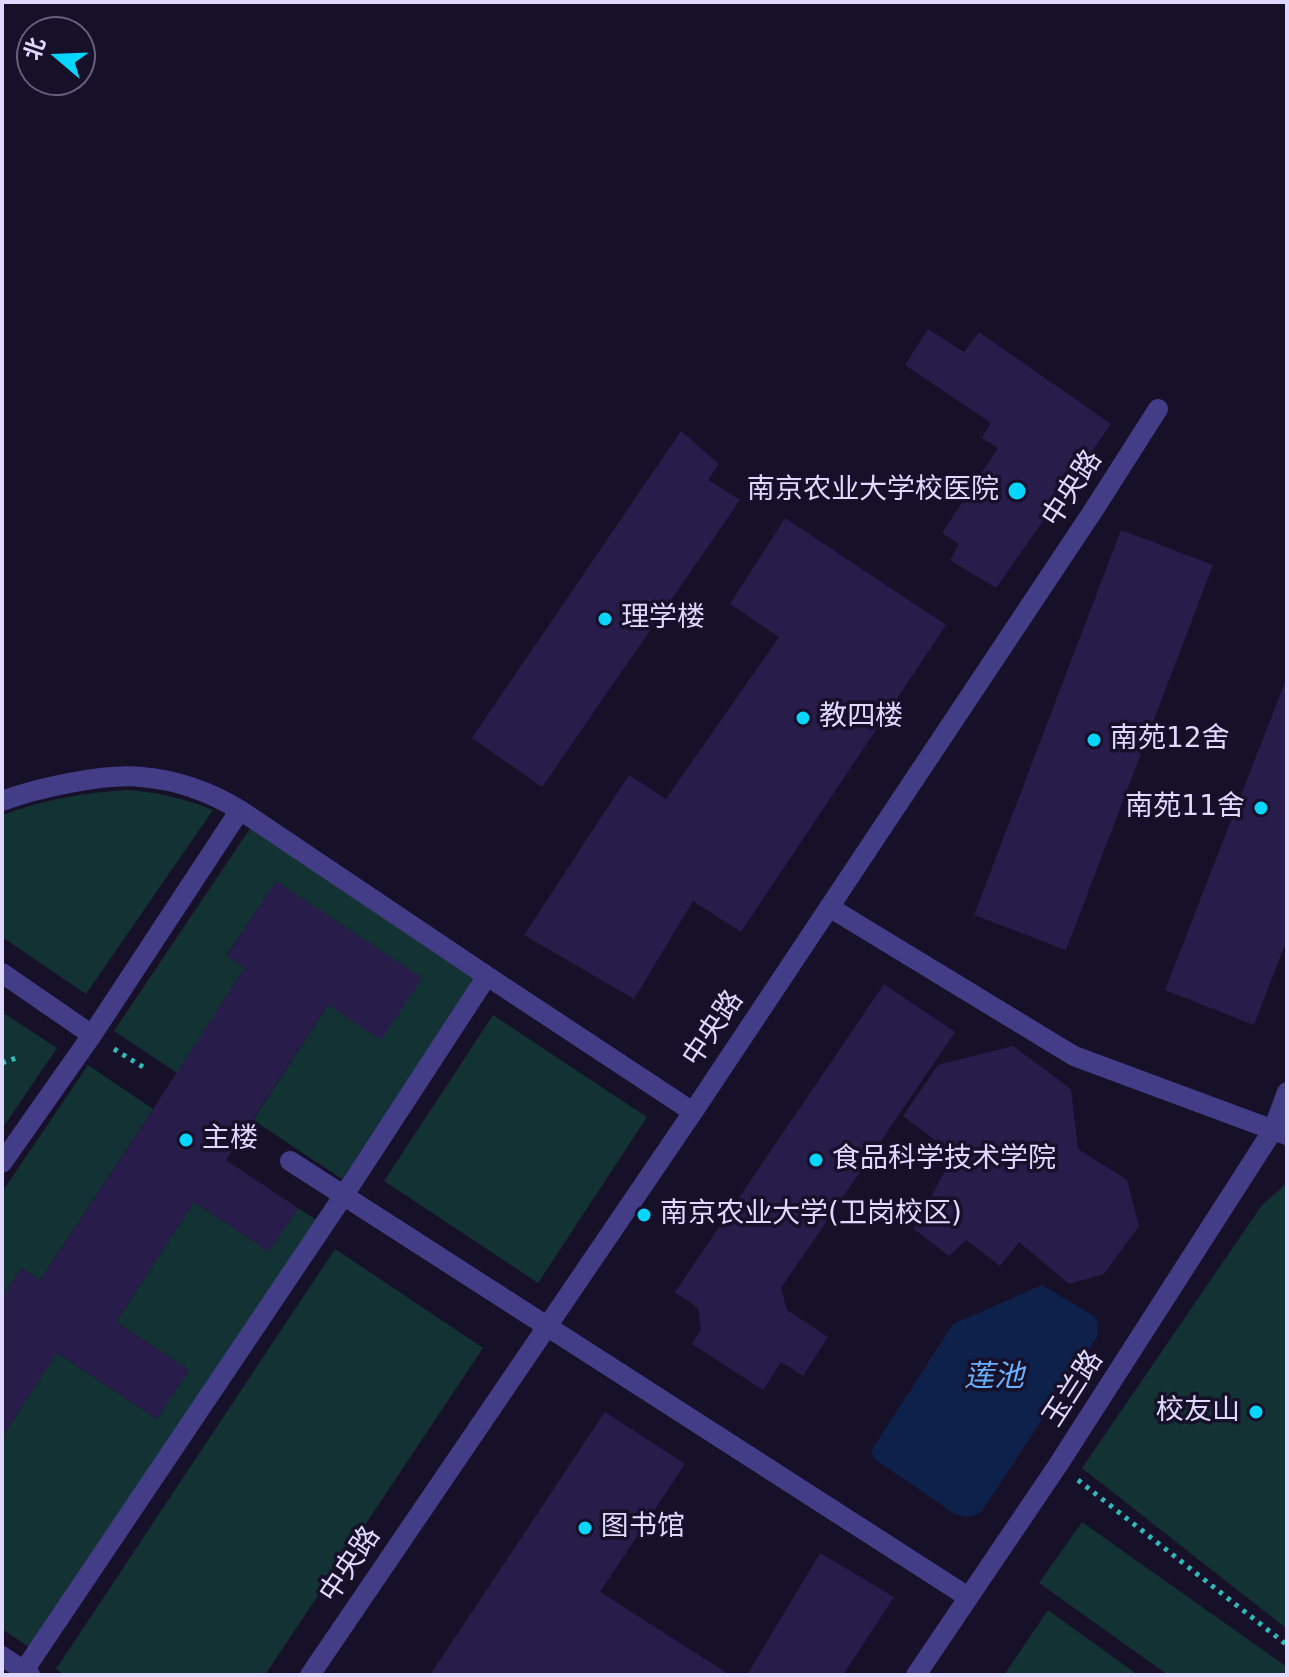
<!DOCTYPE html>
<html>
<head>
<meta charset="utf-8">
<style>
	body { margin:0 }
	#map { position:relative; width:1289px; height:1677px; overflow:hidden; background:#161029; font-family:"DejaVu Sans","Noto Sans SC",sans-serif }
	canvas { display:block }
	.frame { position:absolute; inset:0; border:4px solid #dfd9ff; pointer-events:none }
	.north { position:absolute; left:16px; top:16px; width:80px; height:80px; box-sizing:border-box; background:#161029; border:2px solid #66607f; border-radius:50%; rotate:289deg; font-size:22px; font-weight:700; line-height:32px; text-align:center; color:#dfd9ff }
	.north::after { content:''; display:block; margin:auto; width:28px; height:36px; background:#07d6fc; clip-path:polygon(50% 0,100% 100%,50% 72%,0 100%) }
</style>
</head>
<body>
<div id="map">
<canvas width="1289" height="1677"></canvas>
<div class="frame"></div>
<div class="north">北</div>
</div>
<script>
const c = document.querySelector('canvas').getContext('2d');
c.lineJoin = 'round';
function paint(path, color) { c.fillStyle = color; c.fill(path, 'evenodd'); }
function strokePath(path, color, width, dash) { c.strokeStyle = color; c.lineWidth = width; c.lineCap = dash ? 'butt' : 'round'; c.setLineDash(dash || []); c.stroke(path); }
function drawText(font, color, halo, rows, align = 'center') {
  c.font = font + ' "DejaVu Sans","Noto Sans SC",sans-serif'; c.lineWidth = 7; c.setLineDash([]); c.textBaseline = 'middle'; c.strokeStyle = halo; c.fillStyle = color; for (const [text, x, y, turn = 0] of rows) {
    c.save(); c.translate(x, y); c.rotate((+turn || 0) * Math.PI / 180); c.textAlign = isNaN(turn) ? turn : align; if (halo) c.strokeText(text, 0, 0); c.fillText(text, 0, 0); c.restore();
  }
}
paint(new Path2D(`
	M128,790C158,792 185,799 213,810L86,994L2,937V815C42,800 85,792 128,790Z
	M251,827L475,978L342,1179L253,1120L328,1005L276,882L227,955L245,968L177,1073L114,1031Z
	M2,1012L57,1048L2,1129Z
	M493,1015L647,1117L538,1283L384,1181Z
	M88,1065L153,1109L40,1280L22,1268L2,1298V1192Z
	M1287,1183V1629L1082,1468L1262,1205Z
	M194,1202L268,1251L298,1208L318,1221L29,1647L2,1629V1437L57,1353L157,1419L189,1370L116,1322Z
	M335,1249L483,1348L265,1675H64L56,1669Z
	M1082,1522L1287,1667V1675H1168L1039,1583Z
	M1048,1610L1138,1675H1004Z`), '#133233');
paint(new Path2D(`
	M1042,1285L1094,1316L1097,1321L1098,1335L982,1511C971,1518 965,1518 953,1513L875,1459L871,1451L953,1324Z`), '#0d214b');
paint(new Path2D(`
	M928,329L964,352L979,332L1111,424L996,588L950,560L959,544L942,533L998,448L982,438L991,423L905,365Z
	M681,431L719,464L708,480L740,500L542,787L472,738Z
	M785,518L946,625L741,932L693,901L634,999L524,935L629,775L666,799L779,637L730,604Z
	M1121,530L1213,565L1066,950L974,915Z
	M1287,677V939L1254,1025L1165,990Z
	M276,881L422,978L381,1040L328,1005L226,1160L298,1208L269,1252L194,1202L116,1322L189,1370L157,1419L57,1353L2,1437V1298L22,1268L40,1280L153,1109L245,968L227,956Z
	M884,984L955,1032L781,1288L787,1310L828,1337L803,1376L781,1362L763,1390L692,1344L701,1329L698,1308L675,1292Z
	M1013,1046L1071,1089L1078,1149L1127,1180L1139,1226L1104,1274L1069,1284L1019,1242L1000,1266L966,1240L949,1256L914,1229L954,1154L903,1116L938,1065Z
	M605,1412L685,1464L600,1592L730,1675H430Z
	M820,1553L894,1597L843,1675H747Z`), '#281d4a');
strokePath(new Path2D(`
	M114,1049L148,1070
	M2,1063L16,1058
	M1078,1480L1287,1645`), '#31bab9', 5, [4, 6]);
strokePath(new Path2D(`
	M2,801C37,788 105,773 142,777C177,780 210,792 240,810
	M829,907L1074,1056L1287,1135
	M2,973L92,1035
	M290,1161L968,1597
	M2,1163L92,1035L240,810L487,976
	M2,1656L30,1675
	M21,1675L344,1195L487,976L693,1112
	M310,1675L693,1112L1093,511L1158,409
	M916,1675L1058,1465L1273,1130L1287,1092`), '#433c87', 20);
for (const [x, y, r, color] of [
	[1017,491,10,"#07d6fc"],
	[605,619,8,"#07d6fc"],
	[803,718,8,"#07d6fc"],
	[1094,740,8,"#07d6fc"],
	[1261,808,8,"#07d6fc"],
	[186,1140,8,"#07d6fc"],
	[816,1160,8,"#07d6fc"],
	[644,1215,8,"#07d6fc"],
	[1256,1412,8,"#07d6fc"],
	[585,1528,8,"#07d6fc"]
]) { const dot = new Path2D(); dot.arc(x, y, r, 0, 2 * Math.PI); c.fillStyle = color; c.fill(dot); strokePath(dot, '#161029', 3); }
drawText('28px', '#dfd9ff', '#161029', [
	["中央路",1073,489,-57],
	["中央路",714,1029,-56],
	["玉兰路",1074,1389,-57],
	["中央路",351,1565,-56]
]);
drawText('28px', '#dfd9ff', '#161029', [
	["南京农业大学校医院",999,491,"right"],
	["理学楼",621,619],
	["教四楼",819,718],
	["南苑12舍",1110,740],
	["南苑11舍",1245,808,"right"],
	["主楼",202,1140],
	["食品科学技术学院",832,1160],
	["南京农业大学(卫岗校区)",660,1215],
	["校友山",1240,1412,"right"],
	["图书馆",601,1528]
], 'left');
drawText('italic 30px', '#68b0fd', '#161029', [
	["莲池",994,1378]
]);
</script>
</body>
</html>
